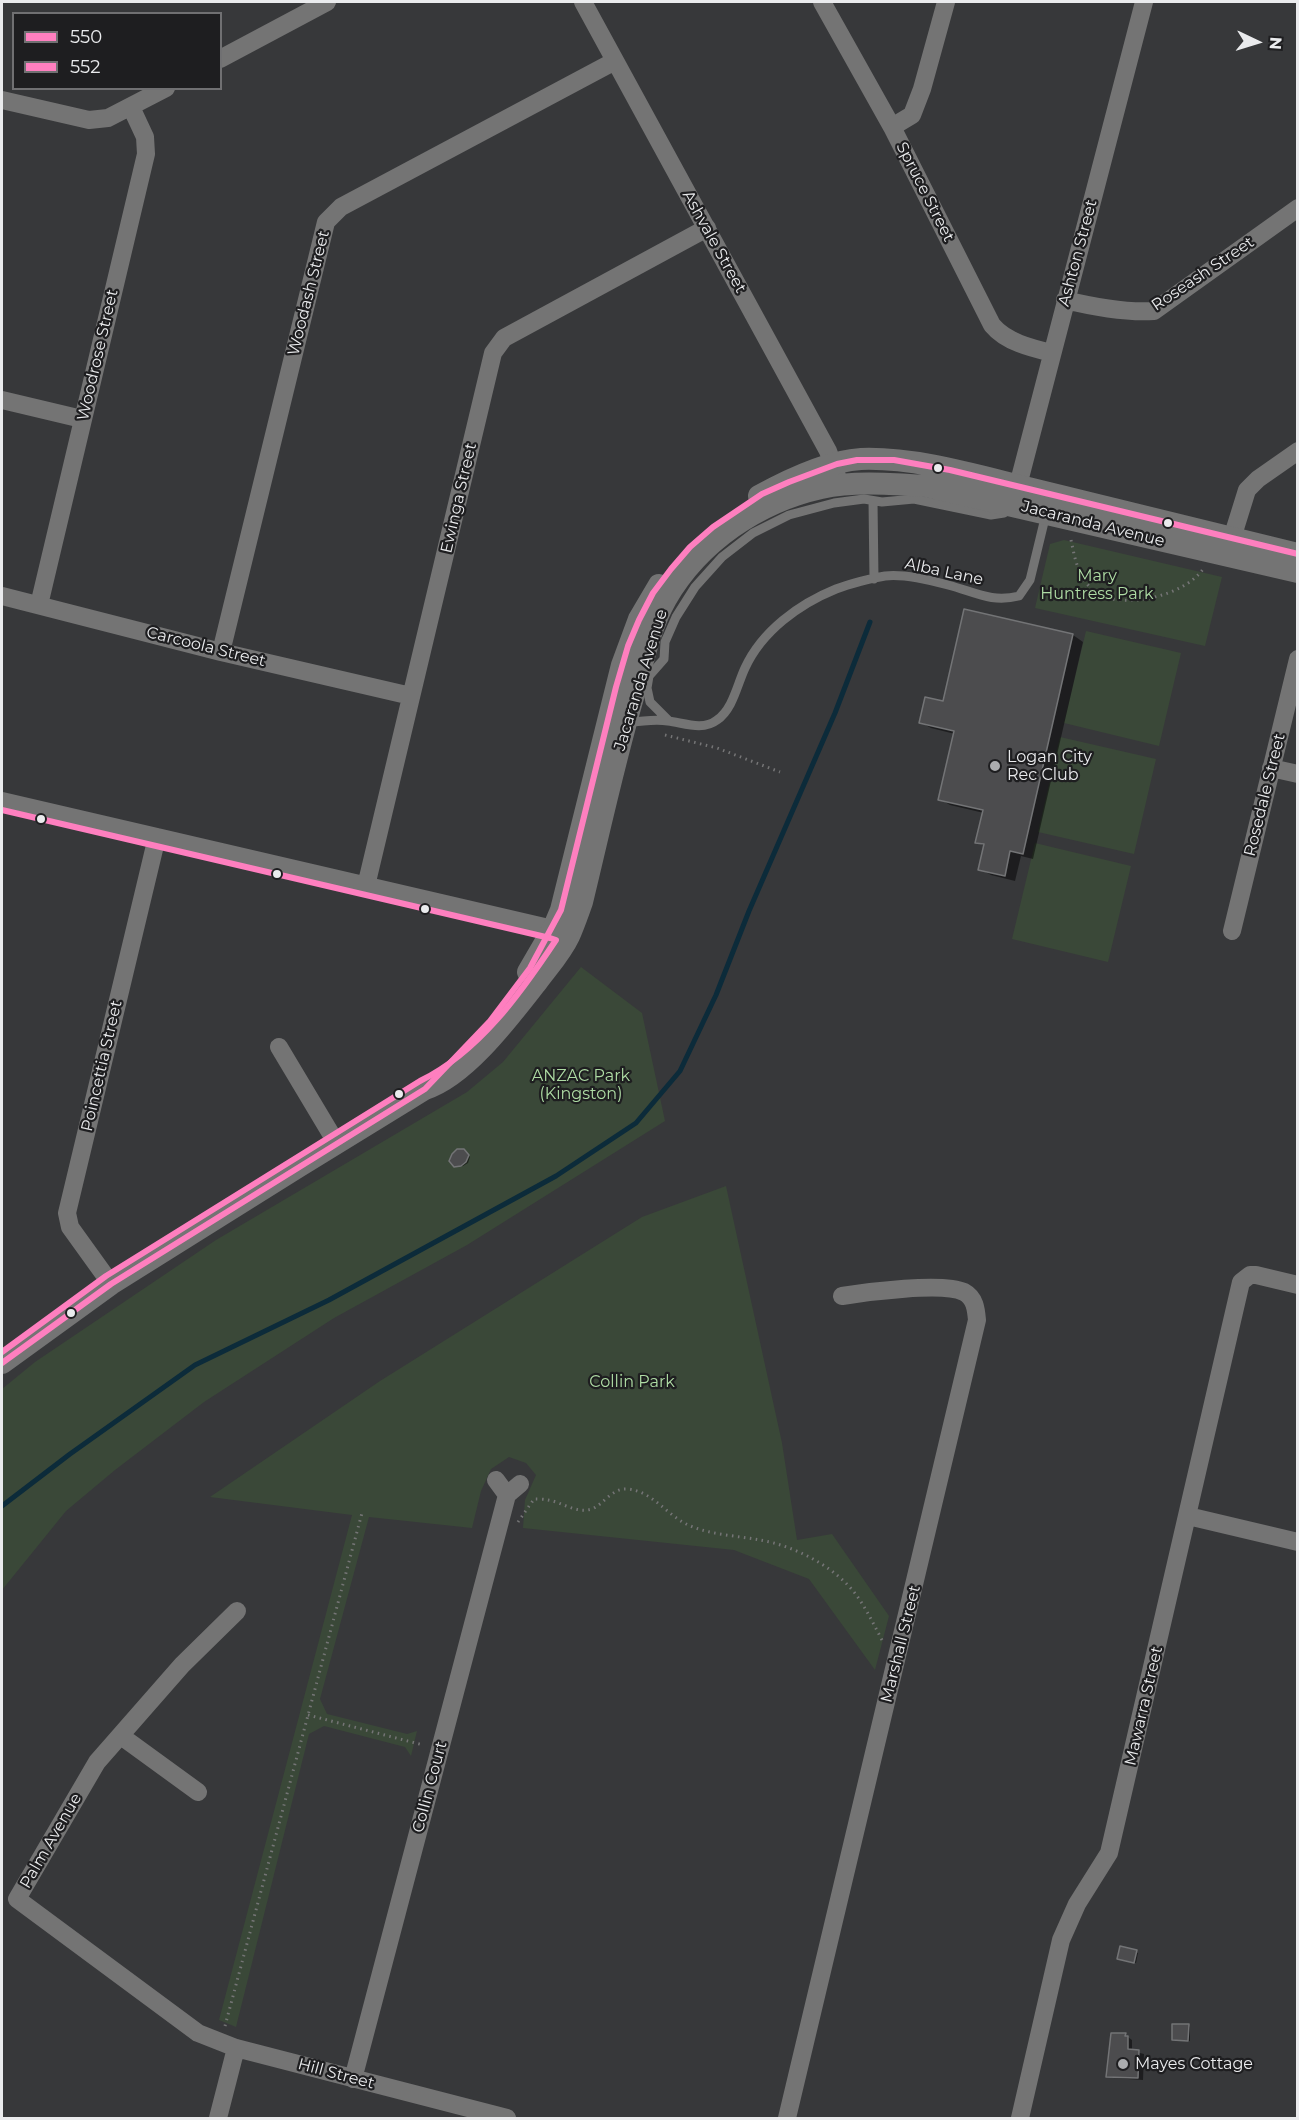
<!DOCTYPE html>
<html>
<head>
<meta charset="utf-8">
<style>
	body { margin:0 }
	#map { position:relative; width:1299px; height:2120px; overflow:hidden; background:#37383a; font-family:Montserrat,sans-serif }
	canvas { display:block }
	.frame { position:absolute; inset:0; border:3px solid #eaebed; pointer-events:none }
	.legend { position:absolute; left:12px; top:12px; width:210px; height:78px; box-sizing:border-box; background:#1e1e20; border:2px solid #707072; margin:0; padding:8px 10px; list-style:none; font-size:18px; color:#eaebed }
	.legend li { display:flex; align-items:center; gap:12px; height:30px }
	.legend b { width:30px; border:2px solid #707072 }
	.north { position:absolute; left:1227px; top:12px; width:60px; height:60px; -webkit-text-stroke:4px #1e1e20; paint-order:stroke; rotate:94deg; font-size:16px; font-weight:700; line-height:24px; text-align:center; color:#eaebed }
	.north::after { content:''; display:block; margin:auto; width:21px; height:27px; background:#eaebed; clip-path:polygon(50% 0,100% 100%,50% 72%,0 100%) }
</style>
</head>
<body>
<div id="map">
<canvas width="1299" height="2120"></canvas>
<div class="frame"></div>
<ul class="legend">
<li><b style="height:8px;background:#fe7fbf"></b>550</li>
<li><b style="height:8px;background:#fe7fbf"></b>552</li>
</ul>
<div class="north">N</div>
</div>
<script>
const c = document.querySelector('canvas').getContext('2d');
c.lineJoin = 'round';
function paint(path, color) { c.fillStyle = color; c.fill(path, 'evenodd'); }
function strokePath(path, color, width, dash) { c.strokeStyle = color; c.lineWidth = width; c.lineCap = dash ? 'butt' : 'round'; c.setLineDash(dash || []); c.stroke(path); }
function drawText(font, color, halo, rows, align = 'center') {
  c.font = font + ' Montserrat,sans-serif'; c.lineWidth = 4.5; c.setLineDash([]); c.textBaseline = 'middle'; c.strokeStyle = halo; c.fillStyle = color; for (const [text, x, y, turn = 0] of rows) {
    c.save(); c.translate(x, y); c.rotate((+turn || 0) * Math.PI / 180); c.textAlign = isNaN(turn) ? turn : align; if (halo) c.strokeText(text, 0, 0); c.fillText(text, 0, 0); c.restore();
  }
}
paint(new Path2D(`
	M1064,540L1222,577L1205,646L1035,608L1050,544Z
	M1086,631L1181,653L1159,746L1064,723Z
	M1060,737L1156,759L1134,854L1038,832Z
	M1035,843L1131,866L1108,962L1012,939Z
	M581,967L642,1013L665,1121L467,1245L334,1318L204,1402L115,1470L66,1511L2,1590V1389L35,1362L216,1240L467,1092L503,1062Z
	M726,1186L782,1443L797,1540L832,1534L889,1616L875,1670L809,1579L734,1550L523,1528L525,1500L536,1475L526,1463L509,1457L491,1469L481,1491L472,1528L369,1517L320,1699L327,1714L407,1734L417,1731L411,1756L405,1747L324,1726L309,1734L236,2027L219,2020L352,1515L210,1497L380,1381L642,1217Z`), '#3a4838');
paint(new Path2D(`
	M965,610L1073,635L1083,642L1033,859L1021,856L1015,881L991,875L980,869L985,846L977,842L984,813L950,805L940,799L955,734L931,728L920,722L944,703Z
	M464,1150L470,1157L468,1163L463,1166L457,1167L455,1166Z
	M1121,1948L1138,1953L1136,1963L1120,1959Z
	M1189,2026L1190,2027V2041L1173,2040Z
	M1125,2035L1132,2040V2051L1144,2054L1143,2080L1113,2078L1108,2076Z`), '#0007');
strokePath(new Path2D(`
	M2,1506L70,1454L195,1365L329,1300L556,1176L636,1123L680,1071L716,995L749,911L835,713L870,622`), '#0c2b3a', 5);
const building = new Path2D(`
	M964,609L1073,634L1023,854L1010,851L1005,876L978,870L984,844L975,843L983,810L938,800L954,731L919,723L925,697L943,701Z
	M457,1149H464L469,1155L466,1162L461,1166L454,1167L449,1161L452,1154Z
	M1120,1946L1137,1950L1134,1963L1117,1959Z
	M1172,2024H1189L1188,2041L1172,2040Z
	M1111,2033H1126L1125,2036H1128V2049L1139,2050L1138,2078L1106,2077Z`);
paint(building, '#4c4c4e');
strokePath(building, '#737476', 1.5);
strokePath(new Path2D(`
	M1071,540C1075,559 1078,577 1093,590C1119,612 1185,596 1203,569
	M665,735L717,748L780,772
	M518,1522L534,1499C538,1499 544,1499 548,1500C562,1502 576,1514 592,1509C604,1504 612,1488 627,1489C654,1491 668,1518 693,1527C714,1535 738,1536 760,1540C795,1546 836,1567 857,1596C867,1610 874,1625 882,1640
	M308,1715L423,1745
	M225,2026L362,1513`), '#757576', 3, [1.5, 4.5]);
strokePath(new Path2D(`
	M873,501L874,579
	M668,720L650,702L647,688L649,676L664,659L665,642L676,617L695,587L722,557L753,533L789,515L834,503L864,499L882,502L914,499L991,515L1004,513L1007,510
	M627,723C640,721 656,719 668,721C684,723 703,731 717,720C733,709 737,685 745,668C762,631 799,604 836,589C849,584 872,578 885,576C905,574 929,580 948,585C975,592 991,603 1019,596L1030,580L1046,514`), '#747474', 9);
strokePath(new Path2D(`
	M583,2L828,451L837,476
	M822,2L892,127L992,325C1006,342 1031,348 1052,353
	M220,59L327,2
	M2,100L89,120L108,118L166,88
	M892,127L912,115L922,89L946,2
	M1065,300C1094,307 1125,313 1154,311L1298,208
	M2,400L82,419
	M1015,497L1144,2
	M1228,551L1247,490L1258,479L1298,451
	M2,596L221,652L411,696
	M39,605L146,154L145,137L131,107
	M221,652L326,222L341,207L615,61
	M1271,768L1298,774
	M2,801L553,929L563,934
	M366,886L493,353L504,338L707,228
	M1232,931L1298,659
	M279,1047L337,1144
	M111,1284L70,1227L67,1213L157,837
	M496,1480L507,1495L520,1484
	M1188,1516L1298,1542
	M237,1611L182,1665L97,1762L17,1899L198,2033L236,2048L507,2118
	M121,1736L198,1792
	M353,2079L507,1495
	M218,2118L236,2048
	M787,2118C848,1852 914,1587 977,1320C976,1309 975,1298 964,1292C943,1282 867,1292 842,1296
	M1020,2118L1061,1940L1077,1904L1109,1853L1241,1282L1250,1275H1256L1298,1285`), '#747474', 18);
strokePath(new Path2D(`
	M759,496C788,480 828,461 861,459C916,457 978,476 1032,489C1120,511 1209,532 1298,554
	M528,972L553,929L561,910L622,665L639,619L659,585
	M2,1363L111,1284L298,1167L425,1089C466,1076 511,1015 537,982C548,967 561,953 569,936C574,925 578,913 582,902C599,832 614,762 634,694C643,662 650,627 666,599C699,542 758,502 821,488C855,481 891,484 926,486L1298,572`), '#747474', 22);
strokePath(new Path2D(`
	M2,1363L111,1284L425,1089L490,1021L530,968L561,910L616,687L628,646L639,620L653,593L671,569L690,547L713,527L762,494L789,482L837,464L857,460H894L950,470L1298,554`), '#fe7fbf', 6);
strokePath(new Path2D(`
	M2,810L550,938L556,940C520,994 479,1052 420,1081L106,1276L2,1352`), '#fe7fbf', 6);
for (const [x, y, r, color] of [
	[938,468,5,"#eaebed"],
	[1168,523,5,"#eaebed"],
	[995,766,6,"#abacae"],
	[41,819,5,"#eaebed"],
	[277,874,5,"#eaebed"],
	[425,909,5,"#eaebed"],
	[399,1094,5,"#eaebed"],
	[71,1313,5,"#eaebed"],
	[1123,2064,6,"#abacae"]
]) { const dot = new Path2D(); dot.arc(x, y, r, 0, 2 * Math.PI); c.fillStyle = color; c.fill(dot); strokePath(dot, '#1e1e20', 2); }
drawText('16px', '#eaebed', '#1e1e20', [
	["Spruce Street",925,192,63],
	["Ashvale Street",714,242,61],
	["Ashton Street",1078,253,-75],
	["Roseash Street",1203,274,-34],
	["Woodash Street",309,293,-76],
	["Woodrose Street",98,355,-77],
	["Ewinga Street",459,498,-77],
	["Jacaranda Avenue",1093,524,14],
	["Alba Lane",944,572,12],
	["Carcoola Street",206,647,14],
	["Jacaranda Avenue",641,680,-73],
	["Rosedale Street",1265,795,-76],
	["Poincettia Street",102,1066,-77],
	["Marshall Street",901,1644,-76],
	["Mawarra Street",1144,1706,-77],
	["Collin Court",430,1787,-75],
	["Palm Avenue",51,1841,-60],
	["Hill Street",336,2074,15]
]);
drawText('16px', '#aedca4', '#1e1e20', [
	["Mary",1097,576],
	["Huntress Park",1097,594],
	["ANZAC Park",581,1076],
	["(Kingston)",581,1094],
	["Collin Park",632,1382]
]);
drawText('16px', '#eaebed', '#1e1e20', [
	["Logan City",1007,757],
	["Rec Club",1007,775],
	["Mayes Cottage",1135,2064]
], 'left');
</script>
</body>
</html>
